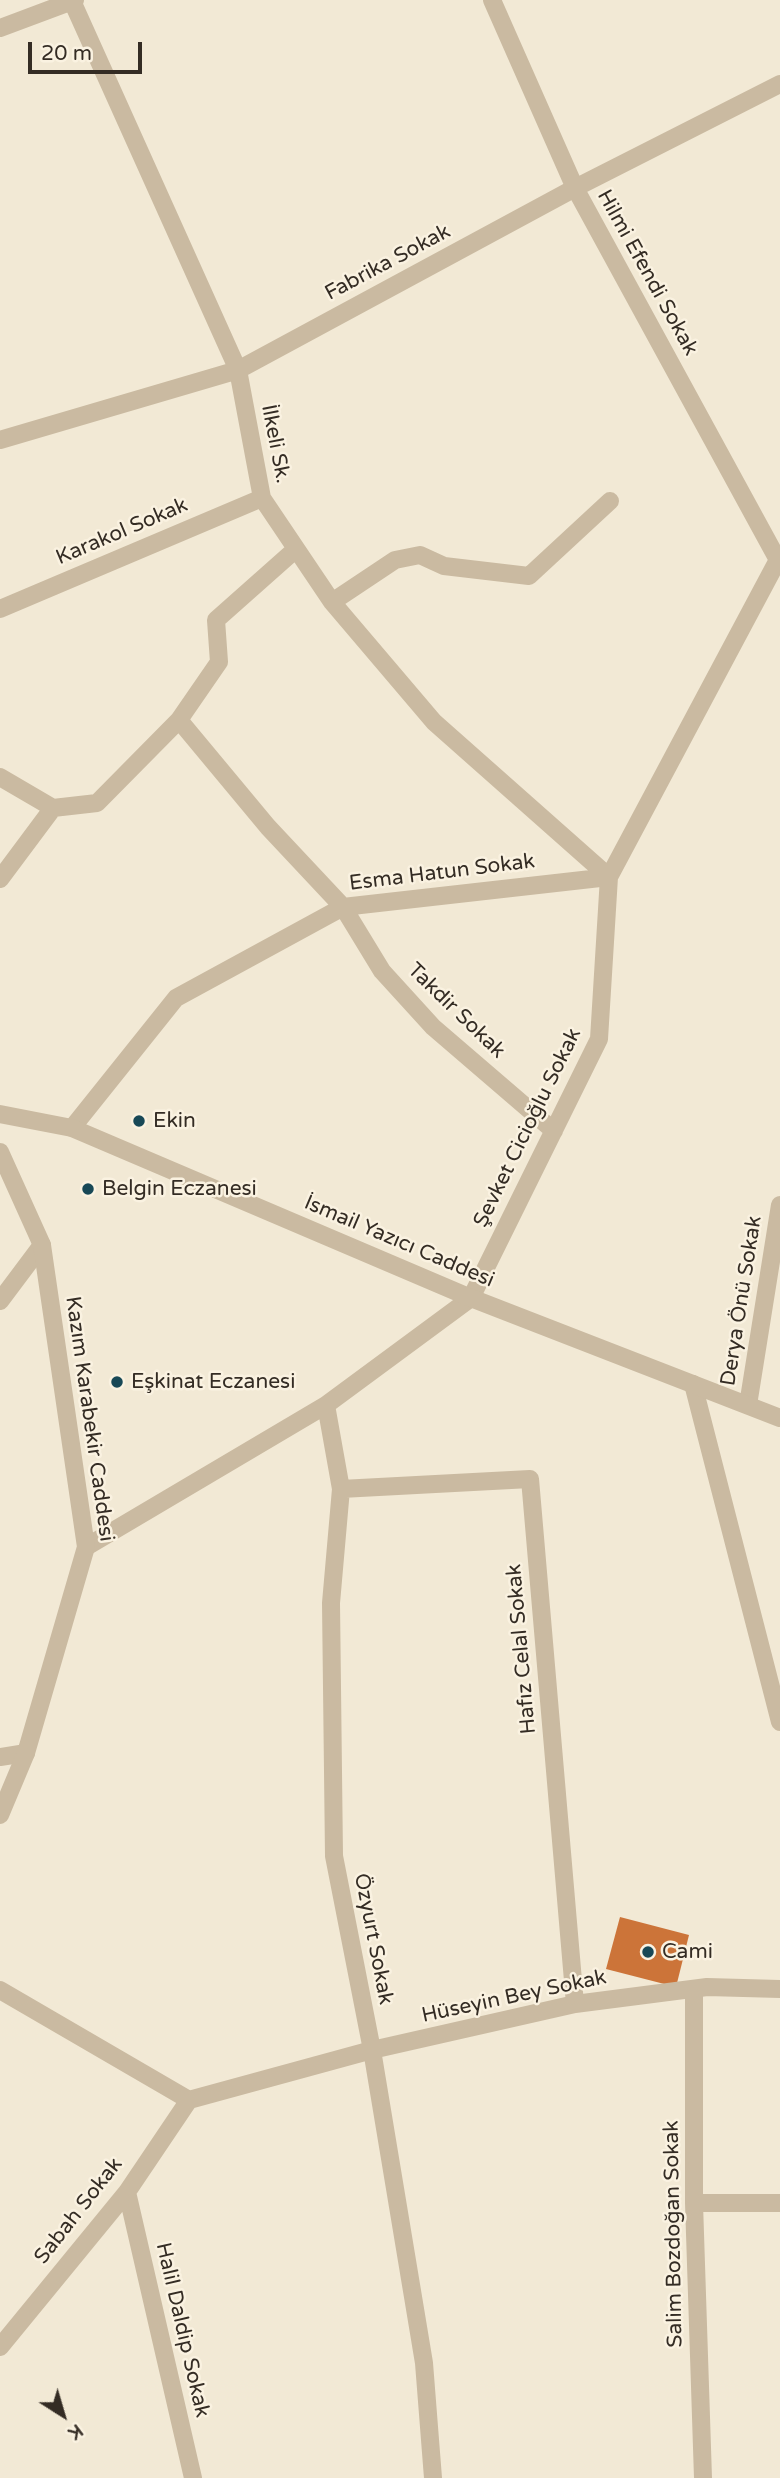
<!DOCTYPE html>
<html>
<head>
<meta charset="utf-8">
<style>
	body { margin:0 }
	#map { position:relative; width:780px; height:2478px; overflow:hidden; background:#f2e9d5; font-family:"Varela Round",sans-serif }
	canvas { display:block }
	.north { position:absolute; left:28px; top:2380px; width:70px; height:70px; -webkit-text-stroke:5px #faf2e1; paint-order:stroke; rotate:143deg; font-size:19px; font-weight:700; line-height:28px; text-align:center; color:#342c24 }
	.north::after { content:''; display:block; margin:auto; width:24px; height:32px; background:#342c24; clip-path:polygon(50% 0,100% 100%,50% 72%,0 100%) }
	.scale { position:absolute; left:28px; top:42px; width:114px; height:32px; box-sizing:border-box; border:4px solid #342c24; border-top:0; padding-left:9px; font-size:21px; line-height:24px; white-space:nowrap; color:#342c24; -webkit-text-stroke:5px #faf2e1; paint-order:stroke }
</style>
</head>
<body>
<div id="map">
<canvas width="780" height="2478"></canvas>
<div class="north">K</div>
<div class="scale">20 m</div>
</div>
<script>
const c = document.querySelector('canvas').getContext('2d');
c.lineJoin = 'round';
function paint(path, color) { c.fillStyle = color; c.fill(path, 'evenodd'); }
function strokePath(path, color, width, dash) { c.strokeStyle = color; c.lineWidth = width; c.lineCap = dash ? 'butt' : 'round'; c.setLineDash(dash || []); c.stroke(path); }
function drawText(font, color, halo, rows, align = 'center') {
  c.font = font + ' "Varela Round",sans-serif'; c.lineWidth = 5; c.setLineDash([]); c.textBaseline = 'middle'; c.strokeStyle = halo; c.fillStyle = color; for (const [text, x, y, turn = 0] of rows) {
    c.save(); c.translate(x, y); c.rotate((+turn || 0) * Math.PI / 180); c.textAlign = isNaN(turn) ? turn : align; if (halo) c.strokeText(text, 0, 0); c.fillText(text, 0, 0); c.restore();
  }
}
paint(new Path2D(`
	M620,1917L689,1935L676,1987L606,1969Z`), '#cc7439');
strokePath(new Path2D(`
	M492,0L575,188L778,560
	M72,1L238,370L262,498L332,602L434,722L609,877
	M0,28L75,0
	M0,440L238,370L575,188L780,84
	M332,602L395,560L420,555L444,566L529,576L610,501
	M0,609L262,498
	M179,720L268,827L343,907L382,971L433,1027L554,1131
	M0,777L53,808
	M0,879L53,808L97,803L179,720L219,662L216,620L296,549
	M72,1128L176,998L343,907L609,877
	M0,1301L42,1245
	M693,1384L780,1722
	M326,1405L341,1489L331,1603L334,1856L372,2050L424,2363L433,2478
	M748,1405L780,1205
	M341,1489L530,1479L575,2004
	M86,1547L326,1405L471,1298L599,1039L609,877L780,556
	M0,1757L26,1753
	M694,1989V2203L703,2478
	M0,1990L189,2100L372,2050L575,2004L707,1987L780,1989
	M127,2192L193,2478
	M694,2203H780
	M0,2347L127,2192L189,2100`), '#cabaa1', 18);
strokePath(new Path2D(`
	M0,1114L72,1128L471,1298L780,1418
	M0,1152L42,1245L86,1547L26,1753L0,1815`), '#cabaa1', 18);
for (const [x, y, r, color] of [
	[139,1121,7,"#184856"],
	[88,1189,7,"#184856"],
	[117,1382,7,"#184856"],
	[648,1952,7,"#184856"]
]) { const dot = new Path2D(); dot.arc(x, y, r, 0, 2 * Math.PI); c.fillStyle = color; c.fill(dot); strokePath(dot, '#faf2e1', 2.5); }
drawText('21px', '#342c24', '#faf2e1', [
	["Fabrika Sokak",388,263,-28],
	["Hilmi Efendi Sokak",647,273,61],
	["İlkeli Sk.",275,444,79],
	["Karakol Sokak",122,532,-23],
	["Esma Hatun Sokak",442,873,-7],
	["Takdir Sokak",456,1011,44],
	["Şevket Cicioğlu Sokak",528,1128,-64],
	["İsmail Yazıcı Caddesi",399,1242,23],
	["Derya Önü Sokak",742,1301,-81],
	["Kazım Karabekir Caddesi",89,1419,82],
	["Hafız Celal Sokak",522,1649,-95],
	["Özyurt Sokak",373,1939,79],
	["Hüseyin Bey Sokak",514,1997,-12],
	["Sabah Sokak",79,2211,-52],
	["Salim Bozdoğan Sokak",674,2234,-91],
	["Halil Daldip Sokak",182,2330,77]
]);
drawText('21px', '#342c24', '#faf2e1', [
	["Ekin",153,1121],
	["Belgin Eczanesi",102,1189],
	["Eşkinat Eczanesi",131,1382],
	["Cami",662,1952]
], 'left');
</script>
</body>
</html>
